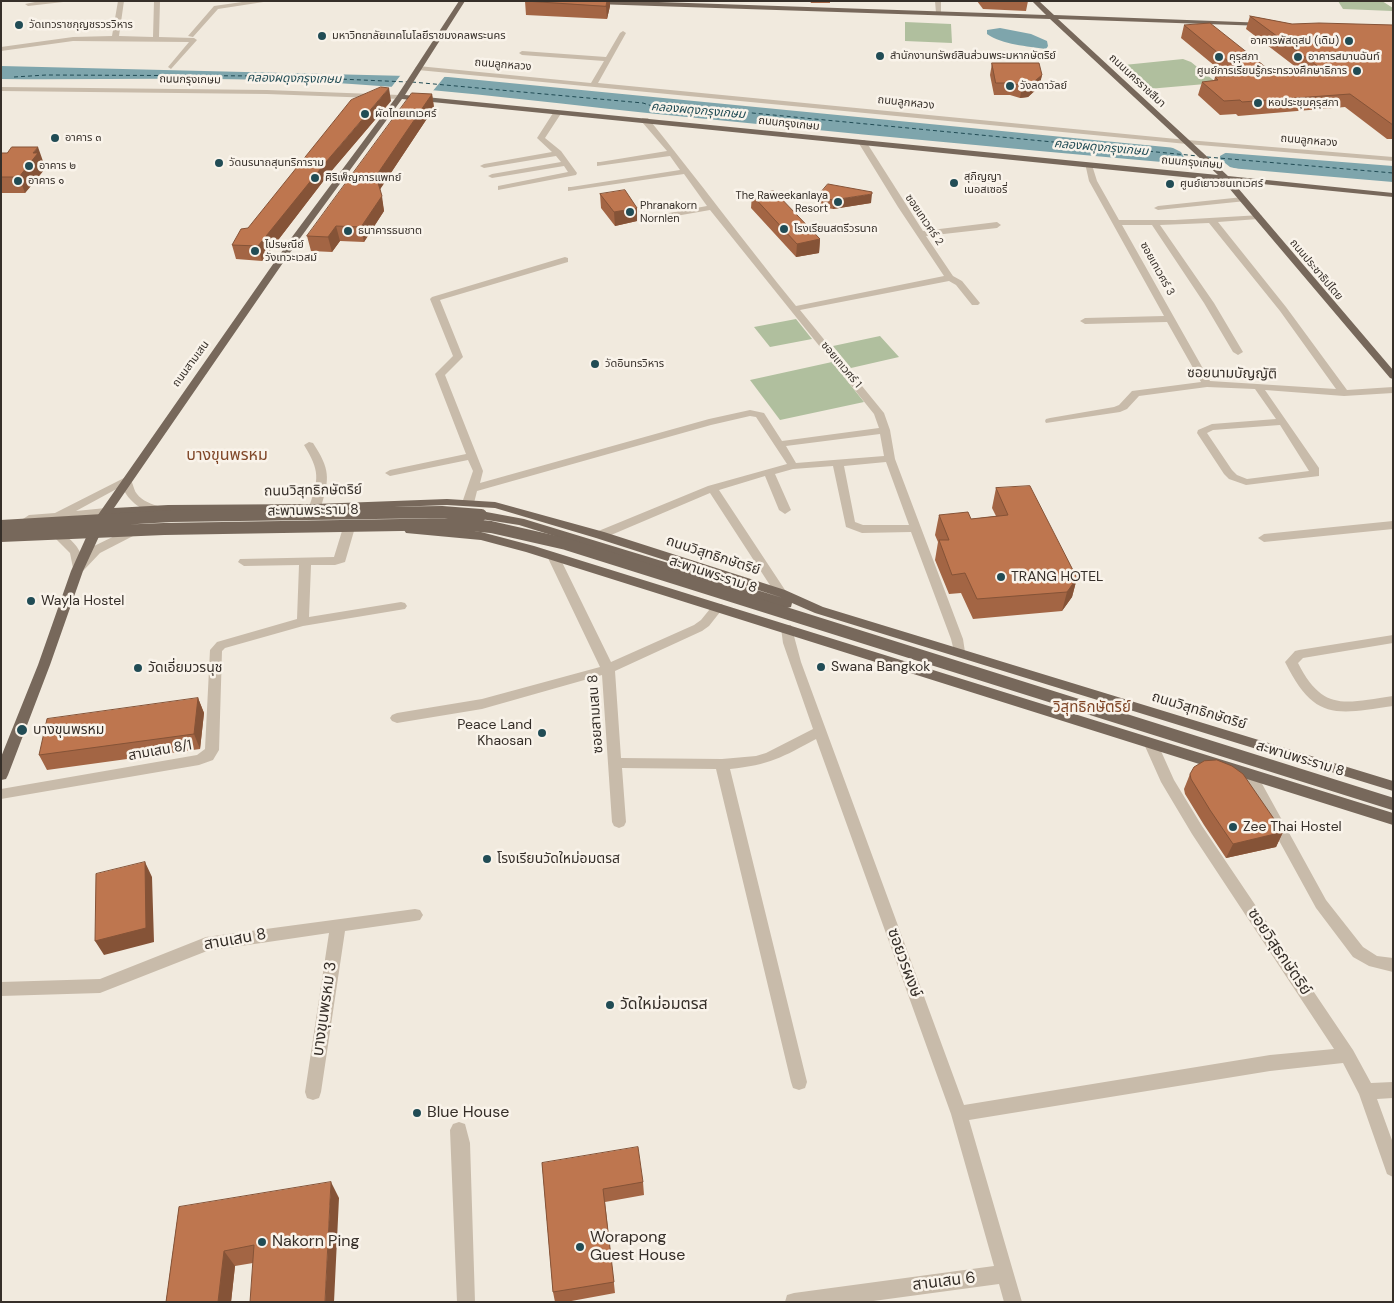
<!DOCTYPE html>
<html>
<head>
<meta charset="utf-8">
<style>
	body { margin:0 }
	#map { position:relative; width:1394px; height:1303px; overflow:hidden; background:#f1eade; font-family:"DM Sans",sans-serif }
	canvas { display:block }
	.frame { position:absolute; inset:0; border:2px solid #362f29; pointer-events:none }
</style>
</head>
<body>
<div id="map">
<canvas width="1394" height="1303"></canvas>
<div class="frame"></div>
</div>
<script>
const c = document.querySelector('canvas').getContext('2d');
c.lineJoin = 'round';
function paint(path, color) { c.fillStyle = color; c.fill(path, 'evenodd'); }
function strokePath(path, color, width, dash) { c.strokeStyle = color; c.lineWidth = width; c.lineCap = dash ? 'butt' : 'round'; c.setLineDash(dash || []); c.stroke(path); }
function drawText(font, color, halo, rows, align = 'center') {
  c.font = font + ' "DM Sans","Noto Sans Thai",sans-serif'; c.lineWidth = 5; c.setLineDash([]); c.textBaseline = 'middle'; c.strokeStyle = halo; c.fillStyle = color; for (const [text, x, y, turn = 0] of rows) {
    c.save(); c.translate(x, y); c.rotate((+turn || 0) * Math.PI / 180); c.textAlign = isNaN(turn) ? turn : align; if (halo) c.strokeText(text, 0, 0); c.fillText(text, 0, 0); c.restore();
  }
}
paint(new Path2D(`
	M1338,1H1382L1393,8V11L1343,9Z
	M905,22L951,24L952,43L905,41Z
	M1183,59L1191,62L1217,83L1148,89L1124,65Z
	M796,319L812,339L770,347L754,327Z
	M880,336L899,357L851,368L833,346Z
	M832,362L864,402L780,420L750,380Z`), '#b0bf9e');
paint(new Path2D(`
	M1000,28L1031,34L1047,41L1048,46L1046,49C1027,46 1003,45 987,34V30Z
	M1,66L448,77L1227,153L1393,166V182C1157,162 922,141 687,117C575,106 464,91 352,84C236,76 118,80 1,79Z`), '#7ea5ac');
paint(new Path2D(`
	M403,72L446,75L432,92L390,89Z
	M1169,146L1227,152L1220,156V159L1230,167L1242,170L1174,164L1184,162L1185,159L1181,152Z`), '#f1eade');
strokePath(new Path2D(`
	M14,77L46,75L270,76L408,82
	M412,82L643,103L673,113L692,109H711L1198,156
	M1207,157L1393,173`), '#214c55', 1, [4, 3]);
paint(new Path2D(`
	M40,1H72L28,6L25,4Z
	M118,1H124L119,36L153,37L154,1H160L159,37L194,38L197,40L171,69L168,67L189,42L73,41L1,51V47L73,37L112,36Z
	M249,1H270L218,9L193,37L188,36L214,6Z
	M935,1H941V14L936,13Z
	M623,31L626,33L598,83L1187,140L1393,157V161L1187,144L418,70L415,68L418,66L591,83L604,61L522,55L519,53L522,51L606,57L620,33Z
	M1,87L267,90L400,95L404,97L400,99L267,94L1,91Z
	M555,110L562,112L545,138L561,151L577,173L576,175L498,190V186L568,172L564,166L492,178L488,176L492,174L561,162L556,156L484,168L480,166L484,164L552,152L537,138Z
	M642,118H648C698,180 745,243 796,306L944,276L898,207L858,142L859,140H865L923,231L997,222L1001,225L997,228L926,236L953,276L962,281L980,303L978,305H972L956,285L949,281L800,310L884,413L890,430L895,459L963,639L965,652L963,655H955L951,639L911,532L862,533L846,527L833,466L793,469L775,474L791,510L785,514L779,510L765,476L719,490L785,590L787,593L785,596H777L710,493L604,538H596L594,535L596,532L708,486L787,464L756,417L750,416L711,425L477,491L474,503L468,506L462,503L473,471L468,460L390,476L385,473L390,470L466,454L435,374L453,356L430,299L432,297L565,257L568,258V262L440,300L463,357L445,375L483,471L480,483L709,419L750,410L764,413L782,441L879,428L874,414L710,210L653,220V216L707,206L684,174L568,191V187H571L680,170L670,156L597,166V162H600L667,151L642,122ZM880,434L884,456L796,463L786,446ZM886,462L909,525H863L855,522L844,466Z
	M1085,163L1092,165L1097,181L1119,220H1175L1261,215L1262,217L1258,219L1218,222L1286,307L1347,390L1393,387V393L1344,396L1265,390L1319,468V476L1246,485L1229,479L1224,474L1197,433L1198,430L1212,424L1276,419L1255,389L1207,387L1139,396L1127,409L1120,412L1046,423L1045,421L1046,419L1050,418L1114,407L1119,405L1132,391L1201,382L1167,322L1085,324L1080,321L1085,318L1164,316L1089,181ZM1209,223L1280,311L1336,389L1210,381L1122,225H1152L1204,303L1233,352L1238,355L1243,352L1214,303L1160,225ZM1280,425L1309,471L1247,479L1237,475L1232,470L1207,433L1213,430Z
	M1243,197L1247,199L1246,201L1158,210L1154,208L1158,206Z
	M309,442L313,443C330,469 330,478 321,507L315,510L309,507C319,479 320,471 304,445Z
	M126,477C134,479 132,488 137,494C142,501 152,504 160,507L162,509L160,511C144,515 127,500 122,486L76,511L106,508L112,512L110,514L29,523L23,519L29,515L55,513Z
	M1393,521V529L1264,542L1258,538L1264,534Z
	M348,527L354,531L345,562L335,565H311L309,617L401,602L405,603L407,606L405,609L303,626L225,648L222,651L219,750L213,760L199,765L1,799V789L197,755L205,749L210,650L217,642L297,619L299,565L244,566L238,562L240,559L334,557L342,531Z
	M129,529L133,530L135,533L133,536L100,553L83,571L79,572L73,568L70,553L55,538L61,534C70,537 80,548 82,558L92,547Z
	M553,552L559,556L611,662L694,625L701,620L714,604H722L724,607L709,626L702,631L615,671L621,758L722,759L756,756L766,753L813,729L783,643L781,628L783,625H791L801,662L964,1105L1270,1055L1334,1049L1192,834L1161,782L1144,744L1146,740H1156L1174,780L1202,826L1353,1050L1371,1083L1393,1082V1098L1377,1099L1393,1143V1177L1387,1174L1359,1094L1343,1063L1270,1071L969,1120L1022,1302H1004L999,1284L866,1302H785L787,1295L794,1293L994,1266L951,1114L816,739C783,757 769,765 730,769L807,1082L805,1088L799,1090L793,1088L791,1082L716,769L622,768L626,822L624,826L619,828L614,826L612,822L602,675L482,709L397,723L392,721L390,718L392,715L397,713L482,699L600,667L547,556Z
	M1393,635V643L1303,658L1298,663C1323,712 1344,703 1393,696V706C1334,715 1314,720 1285,662L1295,651L1299,650Z
	M1250,770L1255,771L1326,900L1363,947L1377,956L1393,958V972L1369,966L1353,957L1316,908L1243,775L1245,771Z
	M415,909L420,910L423,915L420,920L415,921L345,931L321,1092L319,1098L313,1100L307,1098L305,1092L329,933L207,951L100,993L1,996V982L100,979L206,937Z
	M459,1122L465,1124L470,1143L475,1302H457L450,1130L453,1124Z`), '#c8bbaa');
paint(new Path2D(`
	M459,1H465L405,95L1218,175L1050,19L564,3L561,1H629L1046,15L1032,1H1039L1054,15L1267,23L1268,24L1265,26L1058,19L1228,176L1393,193V197L1232,181L1393,370V379L1390,378L1223,181L402,99L298,241L114,508L168,505L315,504L447,499L495,502L604,532L785,590L823,607L1393,781V791L815,613L792,603L791,607L787,608L519,525L481,519L475,515L481,511L524,519L783,598L596,538L495,508L447,505L315,510L168,511L109,515L83,571L50,665L8,775L6,779L1,780V757L38,665L71,571L93,522L292,237L397,96Z
	M410,526L454,528L481,532L534,546L1393,813V825L526,552L481,540L406,533L404,530Z`), '#77685b');
strokePath(new Path2D(`
	M1,526L171,516L442,512L481,515
	M1,536L164,529L460,524L491,527L566,544L1393,804`), '#77685b', 12);
paint(new Path2D(`
	M525,1H610V6L607,19L526,15Z
	M810,1H830V3H811Z
	M977,1H1028L1026,11L983,9Z
	M1250,16L1292,24L1393,25V139H1387L1345,107L1238,116L1236,114L1220,115L1198,95L1202,82L1214,81L1215,77L1227,76L1181,38L1184,25L1273,73L1301,71L1246,29Z
	M992,63L1042,75L1039,87L1028,97L1020,98L1010,95H994L990,75Z
	M432,94L434,108L380,189L384,211L364,242L340,241L332,252L311,251L307,236Z
	M391,101L328,175L262,261L236,259L232,245L248,228Z
	M1,153L44,164L42,166L44,170L25,193H1Z
	M600,194L637,221L615,226L601,208Z
	M752,195L820,239L819,253L796,257L751,208Z
	M817,197L871,203L833,209L817,206Z
	M996,488L1077,578L1072,597L1062,611L973,619L961,593L949,594L935,560L938,542L935,535L939,515L971,519L996,516L992,508Z
	M198,698L204,713L200,749L47,770L39,755Z
	M1190,774L1283,832L1276,847L1226,858L1204,825L1185,794L1184,789Z
	M542,1163L643,1182L644,1195L605,1202L615,1293L566,1302H555L553,1292Z
	M339,1198L253,1263L235,1266L231,1302H166L179,1207Z`), '#a36544');
paint(new Path2D(`
	M607,1H610V6L607,19L606,6Z
	M1042,75L1039,87L1028,97L1020,98L1022,86Z
	M389,88L391,101L328,175L262,261L258,246L326,162Z
	M432,94L434,108L379,191L376,176Z
	M38,147L44,164L42,166L44,170L25,193L19,177L33,153Z
	M872,194L871,203L833,209V200Z
	M382,196L384,211L364,242L361,227Z
	M637,208V221L615,226L614,212Z
	M336,226L340,241L332,252L328,237Z
	M820,239L819,253L796,257L797,244Z
	M1077,578L1072,597L1062,611L1067,592Z
	M198,698L204,713L200,749L194,734Z
	M1283,832L1276,847L1226,858L1233,844Z
	M145,862L152,877L154,942L104,955L95,941Z
	M331,1182L339,1198L334,1302H325Z
	M224,1251L235,1266L231,1302H218Z`), '#855337');
const building = new Path2D(`
	M525,1H607L606,6Z
	M1250,16L1292,24L1319,23L1393,25V125L1350,94L1242,102L1240,100L1224,101L1202,82L1218,80L1215,77L1245,75L1184,25L1210,23L1273,73L1321,69Z
	M992,63H1039L1042,75L1030,85L1022,86L1012,83H996Z
	M381,87L389,88L326,162L258,246L232,245L241,229L248,228L351,100Z
	M412,93L432,94L376,176L382,196L361,227L336,226L328,237L307,236Z
	M12,147H38L33,153H38L19,177H1V153H7Z
	M828,184L872,192V194L833,200L817,197Z
	M625,190L637,208L614,212L600,194Z
	M774,191L820,239L797,244L752,195Z
	M1030,486L1077,578L1067,592L977,599L965,573L952,575L939,540H949L939,515L968,512L971,519L1008,515L996,488Z
	M198,698L194,734L39,755L47,719Z
	M1217,760L1232,766L1243,774L1283,832L1233,844L1210,810L1191,779L1190,774L1194,767L1204,761Z
	M145,862L146,928L95,941L96,874Z
	M638,1147L643,1182L603,1189L614,1282L553,1292L542,1163Z
	M331,1182L325,1302H250L254,1245L224,1251L218,1302H166L179,1207Z`);
paint(building, '#be764f');
strokePath(building, '#855337', 1);
for (const [x, y, r, color] of [
	[19,25,5,"#214c55"],
	[322,36,5,"#214c55"],
	[1349,41,5,"#214c55"],
	[880,56,5,"#214c55"],
	[1219,57,5,"#214c55"],
	[1298,57,5,"#214c55"],
	[1357,71,5,"#214c55"],
	[1010,86,5,"#214c55"],
	[1258,103,5,"#214c55"],
	[365,114,5,"#214c55"],
	[55,138,5,"#214c55"],
	[219,163,5,"#214c55"],
	[29,166,5,"#214c55"],
	[315,178,5,"#214c55"],
	[18,181,5,"#214c55"],
	[954,183,5,"#214c55"],
	[1170,184,5,"#214c55"],
	[838,202,5,"#214c55"],
	[630,212,5,"#214c55"],
	[784,229,5,"#214c55"],
	[348,231,5,"#214c55"],
	[255,251,5,"#214c55"],
	[595,364,5,"#214c55"],
	[1001,577,5,"#214c55"],
	[31,601,5,"#214c55"],
	[821,667,5,"#214c55"],
	[138,668,5,"#214c55"],
	[22,730,6,"#214c55"],
	[542,733,5,"#214c55"],
	[1233,827,5,"#214c55"],
	[487,859,5,"#214c55"],
	[610,1005,5,"#214c55"],
	[417,1113,5,"#214c55"],
	[262,1242,5,"#214c55"],
	[580,1247,5,"#214c55"]
]) { const dot = new Path2D(); dot.arc(x, y, r, 0, 2 * Math.PI); c.fillStyle = color; c.fill(dot); strokePath(dot, '#f9f3ea', 2); }
drawText('11px', '#362f29', '#f9f3ea', [
	["วัดเทวราชกุญชรวรวิหาร",29,25],
	["มหาวิทยาลัยเทคโนโลยีราชมงคลพระนคร",332,36],
	["อาคารพัสดุสป (เดิม)",1339,41,"right"],
	["สำนักงานทรัพย์สินส่วนพระมหากษัตริย์",890,56],
	["คุรุสภา",1229,57],
	["อาคารสมานฉันท์",1308,57],
	["ศูนย์การเรียนรู้กระทรวงศึกษาธิการ",1347,71,"right"],
	["วังลดาวัลย์",1020,86],
	["หอประชุมคุรุสภา",1268,103],
	["ผัดไทยเทเวศร์",375,114],
	["อาคาร ๓",65,138],
	["วัดนรนาถสุนทริการาม",229,163],
	["อาคาร ๒",39,166],
	["สุภิญญา",964,177],
	["เนอสเซอรี่",964,190],
	["ศิริเพ็ญการแพทย์",325,178],
	["อาคาร ๑",28,181],
	["ศูนย์เยาวชนเทเวศร์",1180,184],
	["The Raweekanlaya",828,196,"right"],
	["Resort",828,209,"right"],
	["Phranakorn",640,206],
	["Nornlen",640,219],
	["โรงเรียนสตรีวรนาถ",794,229],
	["ธนาคารธนชาต",358,231],
	["ไปรษณีย์",265,245],
	["วังเทวะเวสม์",265,258],
	["วัดอินทรวิหาร",605,364]
], 'left');
drawText('11px', '#362f29', '#f9f3ea', [
	["ถนนลูกหลวง",503,65,5],
	["ถนนกรุงเกษม",190,80,1],
	["ถนนนครราชสีมา",1137,81,43],
	["ถนนลูกหลวง",906,103,6],
	["ถนนกรุงเกษม",789,124,6],
	["ถนนลูกหลวง",1309,141,5],
	["ถนนกรุงเกษม",1192,163,5],
	["ซอยเทเวศร์ 2",924,220,56],
	["ซอยเทเวศร์ 3",1157,269,61],
	["ถนนประชาธิปไตย",1316,270,50],
	["ถนนสามเสน",191,364,-54],
	["ซอยเทเวศร์ 1",841,365,50]
]);
drawText('italic 12px', '#214c55', '#f9f3ea', [
	["คลองผดุงกรุงเกษม",294,79,1],
	["คลองผดุงกรุงเกษม",698,111,5],
	["คลองผดุงกรุงเกษม",1101,148,5]
]);
drawText('14px', '#362f29', '#f9f3ea', [
	["ซอยนามบัญญัติ",1232,374,1],
	["ถนนวิสุทธิกษัตริย์",313,491,-1],
	["สะพานพระราม 8",313,511,-1],
	["ถนนวิสุทธิกษัตริย์",713,556,18],
	["สะพานพระราม 8",713,575,18],
	["ถนนวิสุทธิกษัตริย์",1199,711,17],
	["ซอยสามเสน 8",596,714,-94],
	["สามเสน 8/1",160,751,-10],
	["สะพานพระราม 8",1300,759,17]
]);
drawText('14px', '#362f29', '#f9f3ea', [
	["TRANG HOTEL",1011,577],
	["Wayla Hostel",41,601],
	["Swana Bangkok",831,667],
	["วัดเอี่ยมวรนุช",148,668],
	["Peace Land",532,725,"right"],
	["Khaosan",532,741,"right"],
	["บางขุนพรหม",33,730],
	["Zee Thai Hostel",1243,827],
	["โรงเรียนวัดใหม่อมตรส",497,859]
], 'left');
drawText('15px', '#804728', '#f9f3ea', [
	["วิสุทธิกษัตริย์",1092,708]
]);
drawText('16px', '#804728', '#f9f3ea', [
	["บางขุนพรหม",227,456]
]);
drawText('16px', '#362f29', '#f9f3ea', [
	["สานเสน 8",235,940,-10],
	["ซอยวิสุธกษัตริย์",1279,952,56],
	["ซอยวรผงษ์",904,963,70],
	["บางขุนพรหม 3",325,1009,-82],
	["สานเสน 6",944,1282,-7]
]);
drawText('16px', '#362f29', '#f9f3ea', [
	["วัดใหม่อมตรส",620,1005],
	["Blue House",427,1113],
	["Worapong",590,1238],
	["Guest House",590,1256],
	["Nakorn Ping",272,1242]
], 'left');
</script>
</body>
</html>
